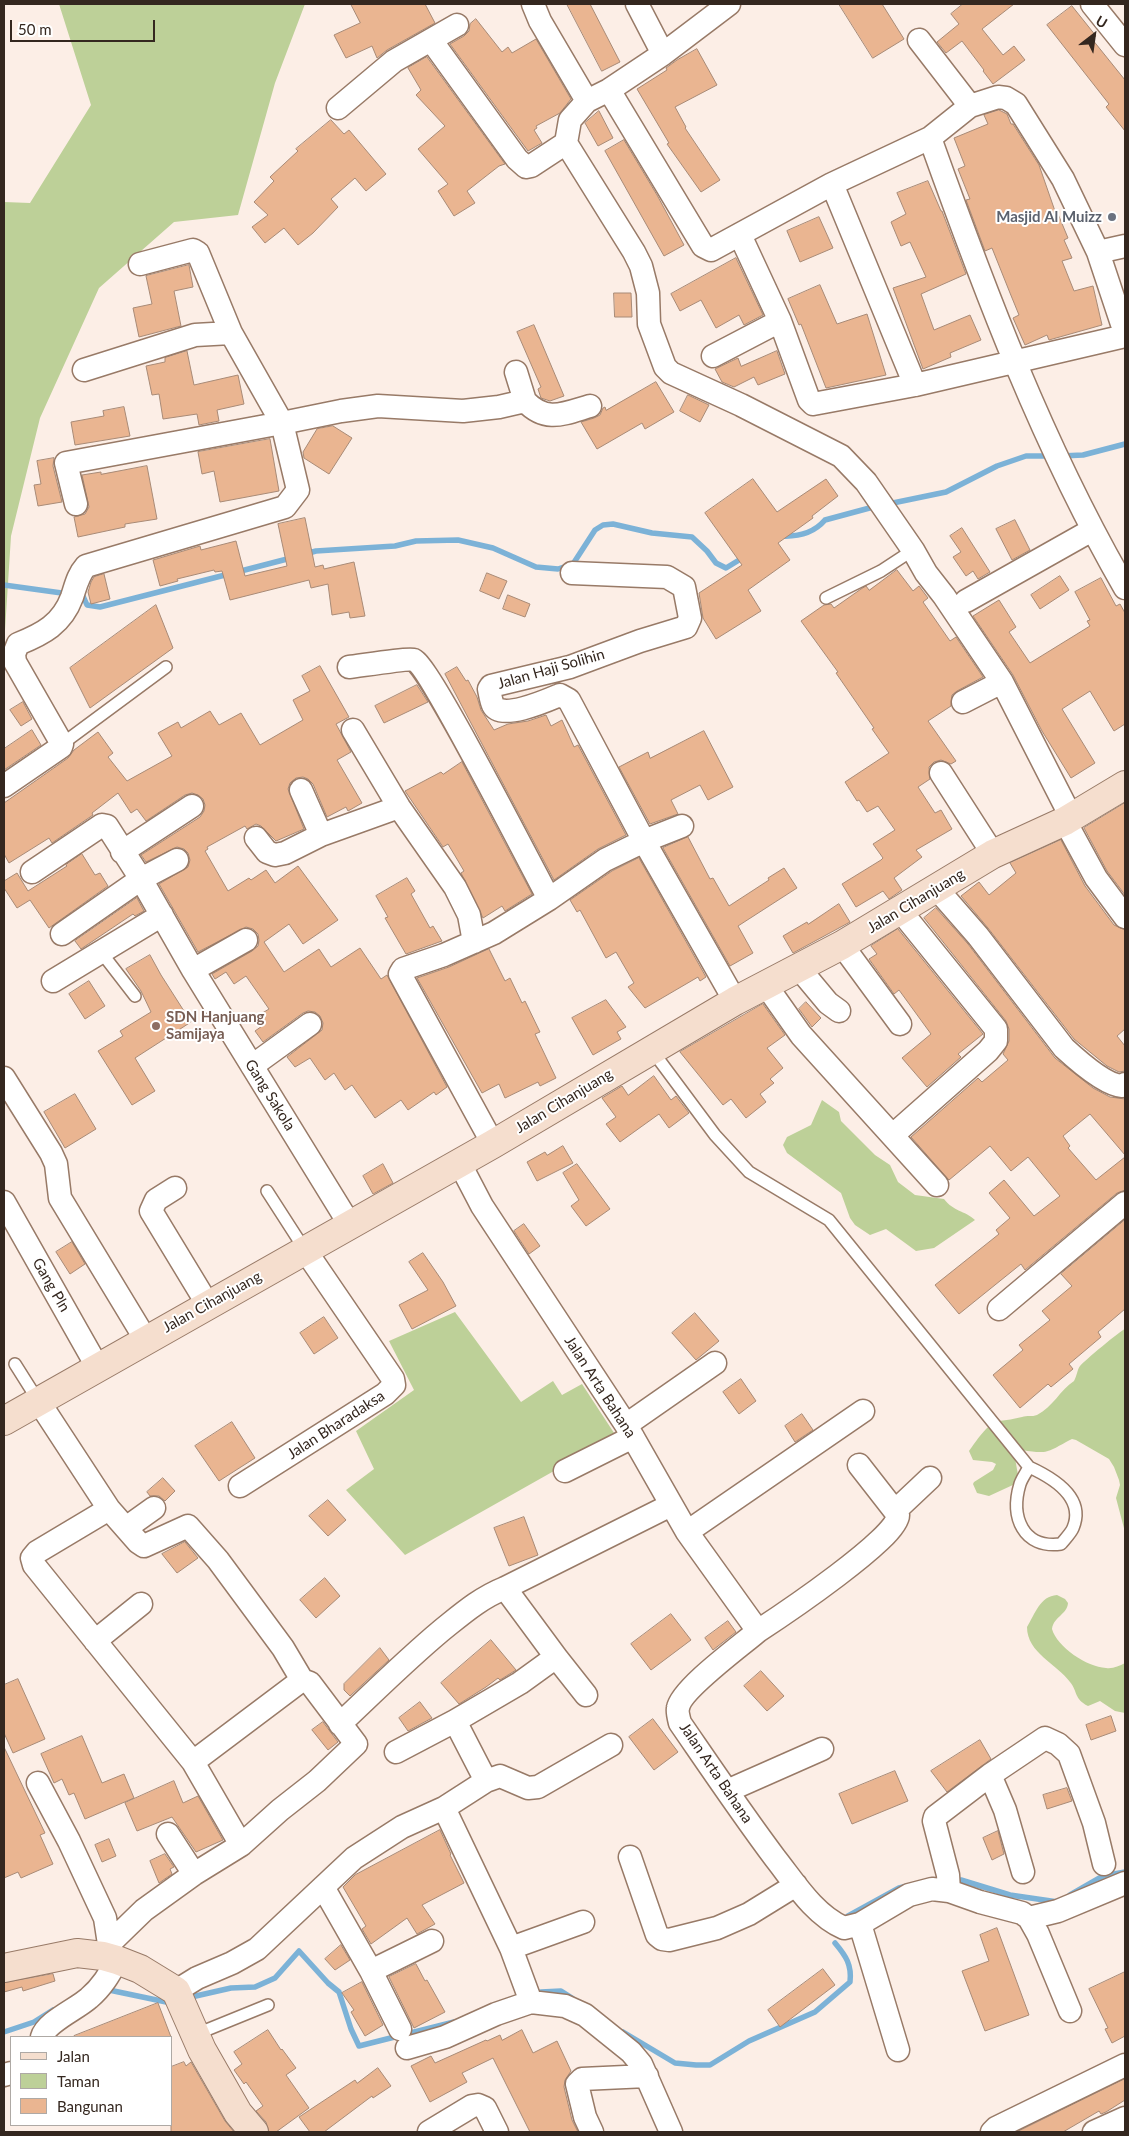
<!DOCTYPE html>
<html>
<head>
<meta charset="utf-8">
<style>
	body { margin:0 }
	#map { position:relative; width:1129px; height:2136px; overflow:hidden; background:#fceee6; font-family:Lato,sans-serif }
	canvas { display:block }
	.frame { position:absolute; inset:0; border:5px solid #34271f; pointer-events:none }
	.legend { position:absolute; left:10px; top:2036px; width:162px; height:90px; box-sizing:border-box; background:#fff; border:1px solid #aea9a5; margin:0; padding:6px 9px; list-style:none; font-size:15px; color:#34271f }
	.legend li { display:flex; align-items:center; gap:10px; height:25px }
	.legend b { width:25px; border:1px solid #aea9a5 }
	.north { position:absolute; left:1069px; top:10px; width:50px; height:50px; -webkit-text-stroke:4px #fff; paint-order:stroke; rotate:30deg; font-size:14px; font-weight:700; line-height:20px; text-align:center; color:#34271f }
	.north::after { content:''; display:block; margin:auto; width:18px; height:22px; background:#34271f; clip-path:polygon(50% 0,100% 100%,50% 72%,0 100%) }
	.scale { position:absolute; left:10px; top:20px; width:145px; height:22px; box-sizing:border-box; border:2px solid #34271f; border-top:0; padding-left:6px; font-size:15px; line-height:18px; white-space:nowrap; color:#34271f; -webkit-text-stroke:4px #fff; paint-order:stroke }
</style>
</head>
<body>
<div id="map">
<canvas width="1129" height="2136"></canvas>
<div class="frame"></div>
<ul class="legend">
<li><b style="height:6px;background:#f5dece"></b>Jalan</li>
<li><b style="height:14px;background:#bdd098"></b>Taman</li>
<li><b style="height:14px;background:#eab591"></b>Bangunan</li>
</ul>
<div class="north">U</div>
<div class="scale">50 m</div>
</div>
<script>
const c = document.querySelector('canvas').getContext('2d');
c.lineJoin = 'round';
function paint(path, color) { c.fillStyle = color; c.fill(path, 'evenodd'); }
function strokePath(path, color, width, dash) { c.strokeStyle = color; c.lineWidth = width; c.lineCap = dash ? 'butt' : 'round'; c.setLineDash(dash || []); c.stroke(path); }
function drawText(font, color, halo, rows, align = 'center') {
  c.font = font + ' Lato,sans-serif'; c.lineWidth = 4; c.setLineDash([]); c.textBaseline = 'middle'; c.strokeStyle = halo; c.fillStyle = color; for (const [text, x, y, turn = 0] of rows) {
    c.save(); c.translate(x, y); c.rotate((+turn || 0) * Math.PI / 180); c.textAlign = isNaN(turn) ? turn : align; if (halo) c.strokeText(text, 0, 0); c.fillText(text, 0, 0); c.restore();
  }
}
paint(new Path2D(`
	M59,4H305L275,83L238,215L174,222L99,288L40,418L11,536L4,646V202L30,203L91,105Z
	M822,1100L839,1112L841,1121L875,1155L890,1165L898,1182L915,1195L944,1199C954,1212 964,1210 975,1220L934,1248L916,1251L886,1229L870,1235L855,1225L850,1218L841,1193L787,1153L783,1145L787,1137L811,1125Z
	M455,1312L521,1402L553,1381L562,1395L582,1384L616,1436L405,1555L346,1490L374,1469L356,1431L414,1390L389,1341Z
	M1125,1329V1532L1116,1498L1120,1485L1119,1480L1114,1467L1109,1459L1076,1440L1072,1439C1048,1451 1050,1455 1022,1450L1015,1458L1018,1475L1015,1484L989,1496L977,1493L973,1484L974,1482L993,1470L996,1464L992,1462L973,1460L969,1451C976,1442 987,1423 999,1421C1007,1420 1014,1419 1022,1417C1027,1415 1032,1417 1037,1415C1053,1407 1060,1390 1074,1381C1077,1376 1077,1370 1080,1366C1083,1362 1121,1330 1125,1329Z
	M1057,1595L1065,1599L1068,1603C1067,1615 1054,1616 1052,1629C1057,1647 1087,1667 1106,1668C1113,1669 1119,1666 1125,1663V1713L1115,1711L1100,1701L1088,1706C1074,1699 1078,1692 1070,1682C1057,1664 1027,1653 1027,1627C1035,1614 1040,1596 1057,1595Z`), '#bdd098');
strokePath(new Path2D(`
	M1061,456L1083,455L1125,444
	M888,504L946,492L997,466L1026,456H1050
	M780,536C796,537 813,534 825,520L877,506
	M305,554L316,551L395,546L416,541L458,540L493,548L536,567L558,569L573,564L595,530L603,525L613,524L652,533L692,537L707,551L716,563L726,568L744,557
	M237,572L291,558
	M4,585L69,594
	M78,595L83,596L87,605L100,607L229,574
	M961,1880L1010,1895L1058,1902
	M1070,1895L1103,1876L1125,1872
	M848,1916L899,1888L907,1886
	M109,1990L171,2003
	M541,1992L561,1991L572,1998
	M187,1998L231,1988L255,1987L275,1978L299,1951L328,1983L339,1992L351,2029L359,2046L454,2022
	M4,2032L34,2022L53,2010
	M623,2032L675,2063L696,2065H710L749,2041L815,2012L850,1982C852,1965 846,1956 835,1943`), '#7cb2d7', 5.5);
const building = new Path2D(`
	M351,4H425L435,23L387,50L377,58L372,46L346,58L334,35L360,23Z
	M567,4H590L620,62L602,71Z
	M839,4H882L904,39L873,58Z
	M963,4H1014L982,29L1003,55L1014,46L1025,60L993,84L983,71L984,70L962,41L946,53L937,42L959,24L951,14Z
	M1072,6L1096,36L1092,39L1125,80V131L1106,107L1109,104L1047,25Z
	M476,19L502,52L508,47L512,53L536,39L571,99L560,113L536,126L537,128L534,130L542,143L528,151L450,44L464,36L469,31L470,24Z
	M697,49L717,85L675,107L686,127L685,128L720,180L701,192L667,144L669,143L637,89L667,70L666,68L677,60Z
	M427,57L505,164L499,166L467,191L475,203L454,216L438,191L448,184L418,149L445,126L416,95L421,90L408,68Z
	M999,110L1007,114L1011,124H1013L1039,165L1056,214H1058L1068,238L1064,240L1072,258L1062,261L1074,291L1093,286L1102,325L1049,340L1047,335L1025,345L1013,318L1019,315L1010,293L992,248L985,251L966,200L970,199L958,169L965,166L954,138L988,124L984,115Z
	M599,111L613,138L598,146L585,123Z
	M331,120L344,134L349,130L386,174L366,191L355,178L331,199L338,207L313,233L298,245L284,228L265,243L252,227L268,215L254,202L274,181L270,177L298,151L296,149Z
	M624,140L657,195L684,245L664,256L605,151Z
	M928,181L941,211H942L966,274L921,294L934,330L970,315L981,340L950,353L951,357L923,369L893,288L926,277L910,242L901,246L891,222L906,214L897,193Z
	M819,217L833,248L800,262L787,231Z
	M736,258L763,315L744,325L739,315L716,328L701,300L680,311L671,294Z
	M189,265L193,287L174,291L181,326L139,337L133,308L152,304L146,276Z
	M820,285L837,324L867,314L886,375L826,388L801,324L799,325L788,299Z
	M614,293H631L632,317H615Z
	M534,325L564,396L550,401L541,398L538,389L541,387L517,332Z
	M187,351L194,385L238,375L244,404L217,410L219,421L199,425L197,414L163,419L159,394L152,395L146,366L165,362V358Z
	M777,351L785,374L758,385L754,377L734,387L722,382L715,369L738,358L741,366Z
	M656,382L674,412L645,429L642,423L597,449L581,422L594,418L600,415L603,408L605,407L606,410Z
	M688,395L709,405L700,422L680,411Z
	M124,407L130,436L75,445L71,422L104,416L103,411Z
	M333,426L352,438L329,474L304,458L303,452L317,429Z
	M270,439L279,491L220,502L214,471L202,474L198,452Z
	M54,458L53,466L62,502L38,506L34,485L41,484L37,461Z
	M147,466L157,519L125,524V527L78,537L74,517L85,514L89,507L82,475L101,472V474Z
	M753,479L777,512L826,479L838,496L812,516L813,518L778,543L790,560L748,590L761,611L716,639L703,618L699,593L742,565L705,513Z
	M305,518L315,567L323,565L324,569L354,562L365,616L350,618L349,612L332,615L328,584L311,588L309,580L230,600L222,571L215,572L214,570L177,579L178,581L160,586L153,560L200,546L201,550L236,541L245,576L287,566L278,524Z
	M1015,520L1030,550L1012,560L996,529Z
	M962,528L990,572L978,579L973,571L966,576L953,557L961,552L950,536Z
	M897,570L913,591L919,586L928,598L923,602L950,641L956,637L983,677L957,691L952,695L951,706L928,721L956,761L951,764L941,760L934,762L929,767L930,779L918,787L935,813L941,810L952,829L916,850L922,857L894,878L902,890L889,899L883,891L856,907L842,884L881,860L883,858L873,844L895,830L878,806L867,812L859,800L857,801L845,782L889,753L872,729L874,728L836,673L838,672L801,621L824,605L831,604L834,608L861,589L866,586L869,590Z
	M487,573L507,581L499,599L480,591Z
	M104,574L110,599L91,604L88,592L91,582L94,577Z
	M1060,576L1069,590L1040,609L1031,595Z
	M1101,578L1116,606L1120,604L1125,613V724L1114,731L1090,691L1062,709L1095,763L1071,778L1042,731L1013,675L973,616L999,600L1016,627L1009,632L1030,663L1090,626L1087,621L1090,620L1075,592Z
	M508,595L530,604L525,617L503,609Z
	M156,605L173,648L90,708L70,668Z
	M320,666L349,717L336,724L351,752L337,760L362,803L348,811L346,807L327,817L313,784L308,779L303,777L296,778L290,783L288,789L304,829L276,841L261,826L256,824L247,829L245,826L207,847L208,849L205,851L228,891L249,878L251,880L266,870L275,883L298,866L338,920L303,944L289,924L264,942L284,972L319,949L331,967L360,948L381,979L387,975L447,1087L436,1095L434,1092L408,1110L401,1100L375,1118L352,1085L345,1090L334,1073L325,1080L310,1058L295,1067L287,1057L322,1030L323,1023L320,1016L315,1012L308,1011L303,1013L263,1042L255,1031L265,1024L259,1015L269,1009L246,976L234,984L226,972L215,979L212,974L252,951L258,946L259,940L258,934L253,929L246,927L198,952L159,884L188,867L190,860L188,853L184,849L177,847L146,862L141,855L200,817L204,811L205,805L203,799L198,795L192,793L185,795L146,821L137,809L131,813L118,793L92,813L93,815L52,843L49,838L9,863L4,854V803L68,758L74,750L98,732L113,753L108,757L127,781L172,756L158,733L178,722L181,728L210,711L219,725L241,713L260,745L303,720L293,700L310,691L302,676Z
	M457,667L466,681L468,680L477,697L481,710L494,730L508,724L528,721L546,715L551,726L562,720L574,747L578,745L626,835L598,849L554,880L445,674Z
	M417,685L428,702L384,723L375,706Z
	M23,702L32,719L21,726L10,710Z
	M32,730L41,745L4,770V749Z
	M704,731L733,787L708,800L700,785L671,800L678,814L650,824L619,767L648,752L650,758Z
	M462,762L532,894L505,911L502,906L483,918L461,873L464,871L448,844L443,847L405,791L441,772L443,774Z
	M1125,803V895L1107,871L1084,828Z
	M688,837L710,879L713,878L729,906L769,880L768,878L784,868L797,888L738,926L753,953L730,966L663,848Z
	M1061,840L1085,886L1114,925L1125,930V1029L1117,1036L1125,1046V1071L1119,1072L1107,1066L1074,1039L988,928L961,896L979,882L989,895L1016,873L1010,863Z
	M82,854L95,875L100,873L108,886L49,928L30,900L17,908L4,888V881L17,873L28,891L67,866L66,865Z
	M639,858L706,977L700,981L698,977L645,1008L628,987L634,983L616,952L606,958L580,910L577,912L570,900L612,871Z
	M407,878L415,891L411,894L430,928L433,926L442,941L406,954L385,918L388,917L376,896Z
	M137,898L144,911L135,916L133,914L81,949L75,941Z
	M839,904L850,922L793,953L783,936L807,922L808,924Z
	M936,908L968,944L1055,1058L1093,1088L1110,1097L1125,1099V1155L1090,1114L1063,1136L1070,1146L1068,1148L1096,1180L1125,1157V1190L1117,1193L1025,1270L1021,1264L959,1314L935,1285L999,1234L996,1230L1010,1218L989,1193L1004,1180L1034,1216L1060,1196L1028,1157L1011,1171L990,1146L949,1180L911,1137L978,1078L982,1082L1008,1060L1003,1054L1009,1041V1029L1006,1021L924,918Z
	M898,929L983,1034L958,1054L961,1057L927,1087L902,1058L931,1034L899,990L894,994L869,959L877,954L871,946Z
	M489,949L505,981L510,978L522,1003L525,1001L540,1032L535,1034L556,1078L540,1086L538,1082L505,1098L499,1084L482,1093L417,978L449,967Z
	M150,955L161,975L191,1022L135,1058L155,1091L132,1105L98,1051L123,1036L120,1031L151,1012L141,991L126,969Z
	M89,981L105,1006L85,1019L69,994Z
	M606,1000L626,1027L617,1032L621,1039L593,1055L572,1018Z
	M806,1002L821,1018L812,1027L799,1009Z
	M763,1004L785,1035L767,1048L783,1068L770,1079L774,1083L760,1094L766,1102L746,1118L731,1099L723,1105L680,1052Z
	M654,1076L671,1100L676,1096L689,1113L669,1128L659,1114L620,1142L606,1124L616,1117L602,1098L622,1086L628,1095Z
	M75,1094L96,1129L65,1148L44,1112Z
	M563,1146L573,1163L537,1181L527,1162L545,1152L547,1155Z
	M383,1164L393,1183L373,1194L363,1176Z
	M577,1164L610,1209L586,1226L571,1206L579,1200L563,1173Z
	M1125,1220V1309L1098,1332L1101,1337L1069,1364L1073,1369L1051,1387L1048,1384L1020,1408L993,1375L1023,1350L1019,1345L1050,1320L1042,1311L1072,1286L1061,1274Z
	M524,1224L540,1246L529,1254L514,1231Z
	M72,1242L85,1264L70,1274L56,1252Z
	M423,1253L443,1282L456,1306L412,1329L399,1305L428,1290L409,1262Z
	M695,1313L719,1341L696,1360L672,1333Z
	M324,1317L338,1338L314,1354L300,1333Z
	M741,1379L756,1401L739,1414L723,1392Z
	M802,1414L813,1430L795,1442L785,1426Z
	M232,1422L255,1458L219,1481L195,1446Z
	M163,1478L175,1491L165,1501L159,1496H150L147,1492Z
	M328,1500L346,1520L328,1536L309,1516Z
	M524,1517L538,1555L509,1566L494,1528Z
	M185,1542L198,1558L177,1573L162,1554Z
	M325,1578L340,1596L316,1618L300,1600Z
	M671,1614L691,1640L651,1670L631,1644Z
	M728,1621L736,1632L713,1650L705,1638Z
	M491,1640L516,1670L500,1680L498,1678L486,1687L459,1704L441,1683Z
	M380,1648L389,1660L350,1696L344,1690V1684Z
	M761,1671L784,1696L767,1711L744,1686Z
	M18,1679L45,1739L13,1753L4,1733V1685Z
	M420,1702L432,1718L408,1731L399,1718Z
	M1111,1716L1116,1731L1091,1740L1086,1725Z
	M653,1719L678,1752L654,1770L629,1737Z
	M323,1722L338,1742L328,1750L312,1730Z
	M82,1736L102,1783L124,1774L134,1798L85,1819L74,1793L69,1795L62,1779L54,1783L41,1754Z
	M980,1740L991,1759L947,1792L931,1771Z
	M4,1747L45,1833L40,1835L53,1864L21,1878L18,1872L4,1878Z
	M895,1771L908,1801L852,1824L839,1794Z
	M174,1781L183,1803L198,1796L223,1840L196,1852L172,1817L137,1831L125,1803Z
	M1067,1788L1072,1801L1047,1809L1043,1795Z
	M440,1830L451,1854L450,1855L464,1883L422,1905L435,1924L417,1934L407,1918L371,1944L362,1929L366,1926L343,1887L355,1875Z
	M998,1831L1004,1854L992,1860L983,1838Z
	M109,1839L116,1856L102,1862L95,1845Z
	M165,1854L174,1867L170,1869L172,1874L159,1883L150,1861Z
	M997,1928L1029,2015L985,2031L962,1971L989,1961L980,1935Z
	M341,1945L350,1960L335,1970L325,1959Z
	M416,1964L425,1981L427,1980L445,2012L414,2028L389,1977Z
	M823,1969L835,1985L780,2027L768,2010Z
	M1125,1972V2036L1112,2043L1105,2029L1108,2028L1089,1989Z
	M53,1974L55,1981L23,1991L22,1987L4,1992V1983Z
	M362,1982L383,2025L365,2036L351,2012L354,2010L342,1993Z
	M158,2003L171,2037H74V2036Z
	M268,2030L281,2050L282,2049L296,2068L286,2075L309,2108L276,2132H269L266,2122L256,2111L263,2106L246,2082L244,2084L234,2070L242,2064L234,2052Z
	M522,2030L533,2053L557,2041L571,2071L565,2080L564,2087L572,2120L578,2132H530L493,2058L462,2073L467,2082L430,2102L411,2066L431,2056L435,2063L486,2040L487,2041L500,2035L502,2040Z
	M184,2062L186,2066L191,2062L225,2121L234,2132H171V2067Z
	M378,2068L391,2086L373,2098L372,2096L324,2132H310L299,2117L355,2080L357,2083Z
	M1125,2079V2100L1106,2112L1101,2114L1099,2111L1063,2132H1017Z`);
paint(building, '#eab591');
strokePath(building, '#a88a76', 1);
const lane = new Path2D(`
	M826,598L881,571L913,550
	M62,744L166,667
	M101,952L135,996
	M651,1049L715,1135L749,1172L829,1220L1029,1467C1051,1477 1086,1497 1073,1528C1071,1533 1065,1539 1061,1544C1023,1549 1010,1517 1020,1484C1022,1478 1026,1473 1029,1467
	M267,1191L305,1250
	M15,1364L39,1402
	M195,2033L204,2031L268,2005`);
const street = new Path2D(`
	M533,4L540,21L587,101L609,90L663,54L729,4
	M637,4L663,54
	M1092,4L1125,45
	M431,40L517,159L526,167L531,166L566,143L570,120L587,101
	M919,40L970,106
	M609,90L703,246L711,250L832,184L930,138L970,106L998,97L1006,98L1016,104L1063,179L1098,252L1125,333
	M338,108L394,61L457,25
	M930,138C985,292 1043,446 1125,588
	M566,143L634,252L641,266L648,293L649,324L665,367L671,373L741,405L841,456L866,482L913,550L926,573L944,596L1002,682L1071,817
	M832,184L915,385
	M740,235L780,321L809,400L813,404L915,385L1125,336
	M1098,252L1125,246
	M140,264L193,250L198,253L231,333L282,423L341,411L378,406L463,411L499,407L525,401C546,423 563,414 590,406
	M713,356L780,321
	M84,370L195,335L231,333
	M516,372L525,401
	M572,573L667,577L684,587L690,618L686,627L640,641L570,667L491,686L489,689C490,694 491,701 493,705C501,721 548,700 560,695L569,700L644,841L735,1001
	M966,601L1092,530
	M349,667C359,666 408,658 414,660C429,666 533,869 549,899L605,860L644,841L682,826
	M963,702L1002,682
	M353,730L399,807L455,887L469,915L474,942
	M941,773L993,854
	M4,786L61,747L62,744L15,662L14,654L18,644C43,634 62,624 72,597C76,585 78,575 86,566L285,507L298,490L282,423L66,463L76,504
	M301,790L321,835
	M1065,821L1096,878L1125,917
	M256,838L267,852L275,855L285,853L321,835L399,807
	M122,852L192,806
	M32,872L102,825L107,826L141,879L193,970L350,1225
	M937,889L978,936L1064,1048C1077,1060 1105,1085 1122,1086L1125,1084
	M62,934L141,879L177,860
	M842,945L900,1024
	M798,967L828,1003L839,1011
	M193,970L246,940
	M53,981L162,915
	M765,984L801,1035L937,1185
	M252,1066L310,1024
	M4,1078L51,1153L56,1164L60,1198L146,1340
	M893,1135L988,1051L996,1041V1029L899,909
	M493,1144L400,974L403,969L444,955L494,933L549,899
	M459,1162L482,1206L626,1425L687,1532L758,1631C742,1645 681,1689 678,1708C677,1712 679,1719 680,1723C711,1768 742,1814 775,1858C794,1882 814,1915 844,1928L860,1924L909,1895L932,1889L949,1891L980,1902L1022,1913L1029,1918L1038,1934L1070,2011
	M175,1188L156,1200L151,1211L208,1305
	M4,1202L98,1368
	M999,1309L1125,1203
	M39,1402L109,1509L37,1552L32,1558L34,1565L193,1762L302,1680
	M626,1425L715,1363
	M565,1471L633,1437
	M240,1486L385,1394L394,1385L393,1379L305,1250
	M895,1511L930,1478
	M126,1528L154,1508
	M687,1532L863,1411
	M758,1631C781,1616 899,1537 898,1515L859,1465
	M95,1641L141,1604
	M556,1657L586,1695
	M340,1724C374,1692 406,1660 442,1630C462,1614 480,1598 505,1588
	M396,1752L455,1721
	M193,1762L241,1845
	M990,1775L1005,1810L1023,1872
	M486,1781L500,1776L528,1788L538,1787L611,1745
	M38,1783L69,1841L105,1918L109,1944L105,1953
	M727,1791L822,1749
	M444,1808L511,1948L531,2002
	M168,1834L194,1874
	M630,1857L657,1935L662,1939L669,1940L717,1928L749,1914L796,1885
	M323,1887L371,1971L400,2029
	M949,1891L948,1875L934,1821L935,1817L990,1775L1045,1738L1058,1744L1069,1754L1094,1823L1104,1864
	M1029,1918L1058,1911L1125,1883
	M860,1924L898,2050
	M109,1944L144,1910L194,1874L241,1845L280,1810L317,1781L356,1744L310,1683L302,1680L283,1648L218,1560L188,1526L144,1546L138,1542L109,1509
	M511,1948L583,1922
	M371,1971L432,1941
	M176,1991L197,1978L232,1963L257,1949L354,1858L402,1827L444,1808L486,1781L455,1721L520,1683L556,1657L505,1588L671,1505
	M42,2037C46,2022 77,2009 89,1998C102,1987 109,1975 117,1960
	M407,2048L445,2037L496,2014L531,2002L565,2006L585,2015L631,2052L641,2064L671,2132
	M4,2075L11,2073
	M429,2132L472,2106L478,2105L485,2108L497,2132
	M592,2132L585,2117L577,2084L582,2079L647,2076
	M992,2132L996,2128L1125,2065
	M1094,2132L1125,2118`);
const secondary = new Path2D(`
	M4,1421L493,1144L735,1001L842,945L993,854L1065,821L1125,785
	M4,1968L77,1953L103,1956L117,1960L140,1969L176,1991L202,2050L238,2113L254,2132`);
strokePath(lane, '#987a67', 14);
strokePath(street, '#987a67', 25);
strokePath(secondary, '#987a67', 30);
strokePath(lane, '#fff', 11);
strokePath(street, '#fff', 22);
strokePath(secondary, '#f5dece', 28);
for (const [x, y, r, color] of [
	[1112,217,5,"#6b7280"],
	[156,1026,5,"#8d6e63"]
]) { const dot = new Path2D(); dot.arc(x, y, r, 0, 2 * Math.PI); c.fillStyle = color; c.fill(dot); strokePath(dot, '#fff', 2); }
drawText('bold 15px', '#5b616d', '#fff', [
	["Masjid Al Muizz",1102,217]
], 'right');
drawText('15px', '#34271f', '#fff', [
	["Jalan Haji Solihin",551,669,-16],
	["Jalan Cihanjuang",916,901,-31],
	["Gang Sakola",270,1095,58],
	["Jalan Cihanjuang",564,1101,-31],
	["Gang Pln",51,1285,60],
	["Jalan Cihanjuang",212,1302,-29],
	["Jalan Arta Bahana",600,1387,57],
	["Jalan Bharadaksa",336,1425,-33],
	["Jalan Arta Bahana",716,1773,56]
]);
drawText('bold 15px', '#785e54', '#fff', [
	["SDN Hanjuang",166,1017],
	["Samijaya",166,1034]
], 'left');
</script>
</body>
</html>
